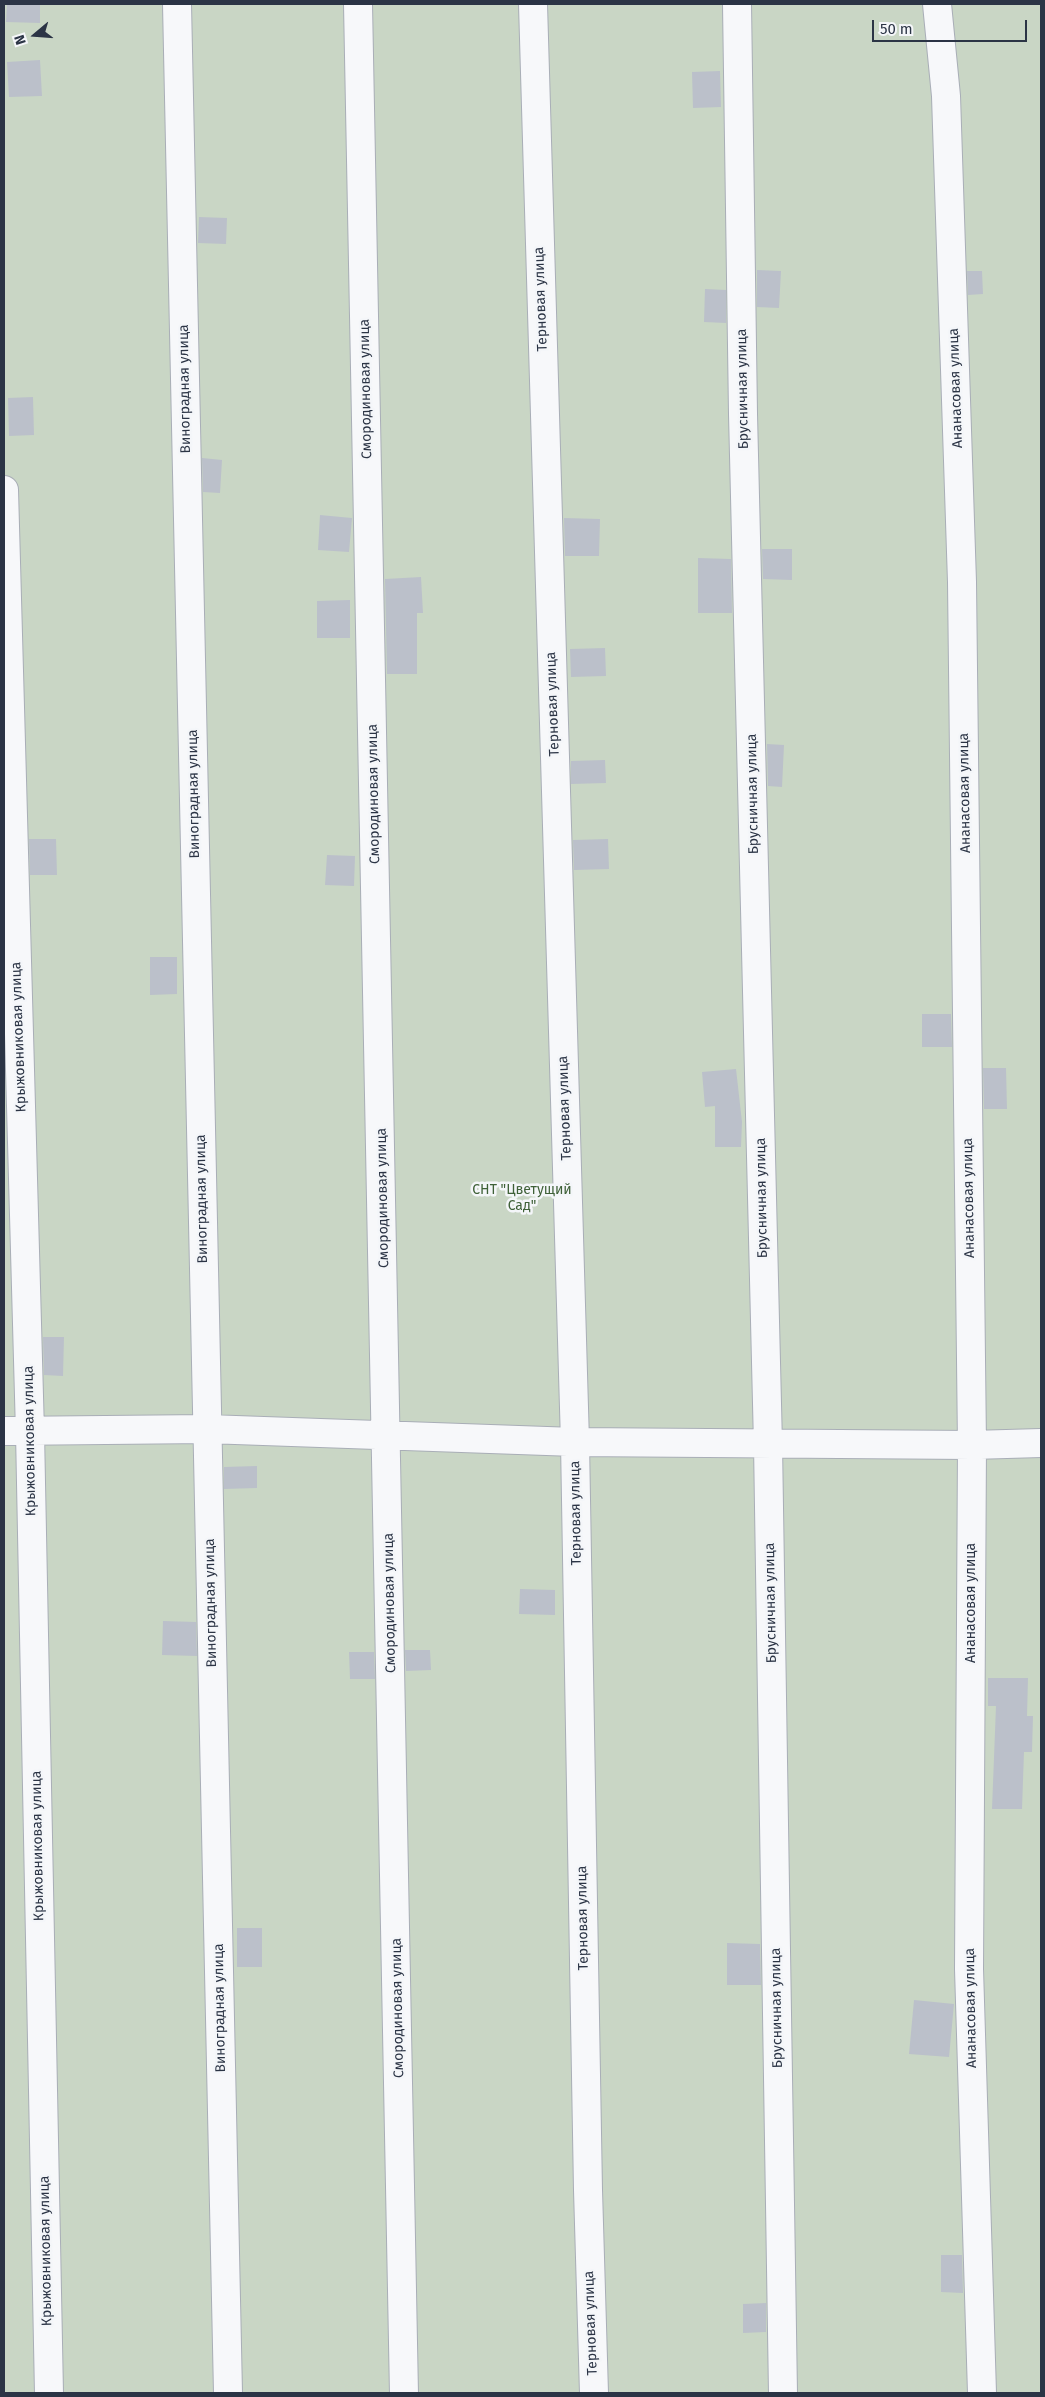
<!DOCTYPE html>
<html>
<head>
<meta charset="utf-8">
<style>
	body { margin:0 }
	#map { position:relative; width:1045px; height:2397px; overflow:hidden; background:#e4e7ec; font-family:"Fira Sans",sans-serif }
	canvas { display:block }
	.frame { position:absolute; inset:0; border:5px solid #2b3445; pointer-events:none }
	.north { position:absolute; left:10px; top:10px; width:50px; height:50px; -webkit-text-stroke:4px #f4f6f9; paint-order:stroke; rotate:252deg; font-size:14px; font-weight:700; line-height:20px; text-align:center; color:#2b3445 }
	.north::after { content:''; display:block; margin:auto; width:18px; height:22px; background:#2b3445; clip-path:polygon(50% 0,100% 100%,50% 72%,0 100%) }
	.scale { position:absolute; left:872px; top:20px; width:155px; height:22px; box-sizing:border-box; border:2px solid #2b3445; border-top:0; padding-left:6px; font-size:15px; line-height:18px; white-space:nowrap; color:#2b3445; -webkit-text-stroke:4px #f4f6f9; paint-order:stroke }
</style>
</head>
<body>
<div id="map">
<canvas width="1045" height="2397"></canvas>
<div class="frame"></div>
<div class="north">N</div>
<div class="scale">50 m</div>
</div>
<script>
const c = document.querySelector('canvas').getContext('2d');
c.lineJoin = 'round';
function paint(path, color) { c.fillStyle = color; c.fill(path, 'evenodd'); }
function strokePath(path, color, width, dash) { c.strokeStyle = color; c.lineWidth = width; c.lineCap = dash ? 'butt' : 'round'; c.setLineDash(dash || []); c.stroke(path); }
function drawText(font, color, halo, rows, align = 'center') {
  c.font = font + ' "Fira Sans",sans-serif'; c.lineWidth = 5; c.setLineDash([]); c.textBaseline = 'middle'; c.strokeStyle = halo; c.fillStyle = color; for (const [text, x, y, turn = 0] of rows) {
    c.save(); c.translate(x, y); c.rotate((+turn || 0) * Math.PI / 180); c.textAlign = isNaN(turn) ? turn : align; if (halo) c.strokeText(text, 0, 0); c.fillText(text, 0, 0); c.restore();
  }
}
paint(new Path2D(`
	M4,4H1041V2393H4Z`), '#c9d6c5');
paint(new Path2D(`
	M7,4H40V23L6,22Z
	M40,60L42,96L9,97L7,62Z
	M720,71L721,107L693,108L692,72Z
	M199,217L227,218L226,244L198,243Z
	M757,270L781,271L779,308L757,307Z
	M967,271H982L983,294L968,295Z
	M705,289L726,290V323L704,322Z
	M33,397L34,435L9,436L8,398Z
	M202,458L222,460L220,493L203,492Z
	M320,515L352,518L349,552L318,550Z
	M564,518L600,519L599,556H565Z
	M762,549H792V580L763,579Z
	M698,558L731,559L732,613H698Z
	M421,577L423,613H417V674H387L385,579Z
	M350,600V638H317V601Z
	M605,648L606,676L571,677L570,649Z
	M767,744L784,745L782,787L768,786Z
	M605,760L606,783L571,784V761Z
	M29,839H56L57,875H30Z
	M608,839L609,869L574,870L573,840Z
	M327,855L355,856L354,886L325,885Z
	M150,957H177V994L150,995Z
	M922,1014H951L952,1047H922Z
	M983,1068H1006L1007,1109H984Z
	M736,1069L742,1122L741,1147H715V1106L705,1107L702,1072Z
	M43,1337H64L63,1376L44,1375Z
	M257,1466V1488L224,1489V1467Z
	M520,1589L555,1590V1615L519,1614Z
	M163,1621L196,1622L197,1656L162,1655Z
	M405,1650H430L431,1670L406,1671Z
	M349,1652H374L375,1679H350Z
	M988,1678H1028L1027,1716H1033L1032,1752H1024L1022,1809H992L996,1706H988Z
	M237,1928H262V1967H237Z
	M727,1943L760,1944L761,1985H727Z
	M914,2000L954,2004L949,2057L909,2054Z
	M941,2255H962L963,2293L941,2292Z
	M766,2303V2332L743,2333V2304Z`), '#bbc0ca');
const minor = new Path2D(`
	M177,4L228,2393
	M358,4L404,2393
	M533,4L575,1442L588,2190L594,2393
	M737,4L743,414L768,1444L783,2393
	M937,4L946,96L962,582L972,1445L969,1969L982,2393
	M4,490L30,1432L49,2393
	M4,1431L207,1429L575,1442L972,1445L1041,1443`);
strokePath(minor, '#a9aeb7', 30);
strokePath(minor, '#f7f8fa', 28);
drawText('14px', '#2b3445', '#f4f6f9', [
	["Терновая улица",541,299,-92],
	["Ананасовая улица",956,388,-92],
	["Виноградная улица",185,389,-91],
	["Смородиновая улица",366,389,-91],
	["Брусничная улица",743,389,-91],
	["Терновая улица",553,704,-92],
	["Ананасовая улица",965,793,-91],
	["Виноградная улица",194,794,-91],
	["Смородиновая улица",374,794,-91],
	["Брусничная улица",753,794,-91],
	["Крыжовниковая улица",19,1037,-92],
	["Терновая улица",565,1108,-92],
	["Смородиновая улица",383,1198,-91],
	["Брусничная улица",762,1198,-91],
	["Ананасовая улица",969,1198,-91],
	["Виноградная улица",202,1199,-91],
	["Крыжовниковая улица",30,1441,-91],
	["Терновая улица",576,1513,-91],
	["Виноградная улица",211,1603,-91],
	["Смородиновая улица",390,1603,-91],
	["Брусничная улица",771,1603,-91],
	["Ананасовая улица",971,1603,-90],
	["Крыжовниковая улица",38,1846,-91],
	["Терновая улица",583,1918,-91],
	["Виноградная улица",220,2008,-91],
	["Смородиновая улица",398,2008,-91],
	["Брусничная улица",777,2008,-91],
	["Ананасовая улица",971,2008,-91],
	["Крыжовниковая улица",46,2251,-91],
	["Терновая улица",591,2323,-92]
]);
drawText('14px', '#3f6138', '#f4f6f9', [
	["СНТ \"Цветущий",522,1190],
	["Сад\"",522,1206]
]);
</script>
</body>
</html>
